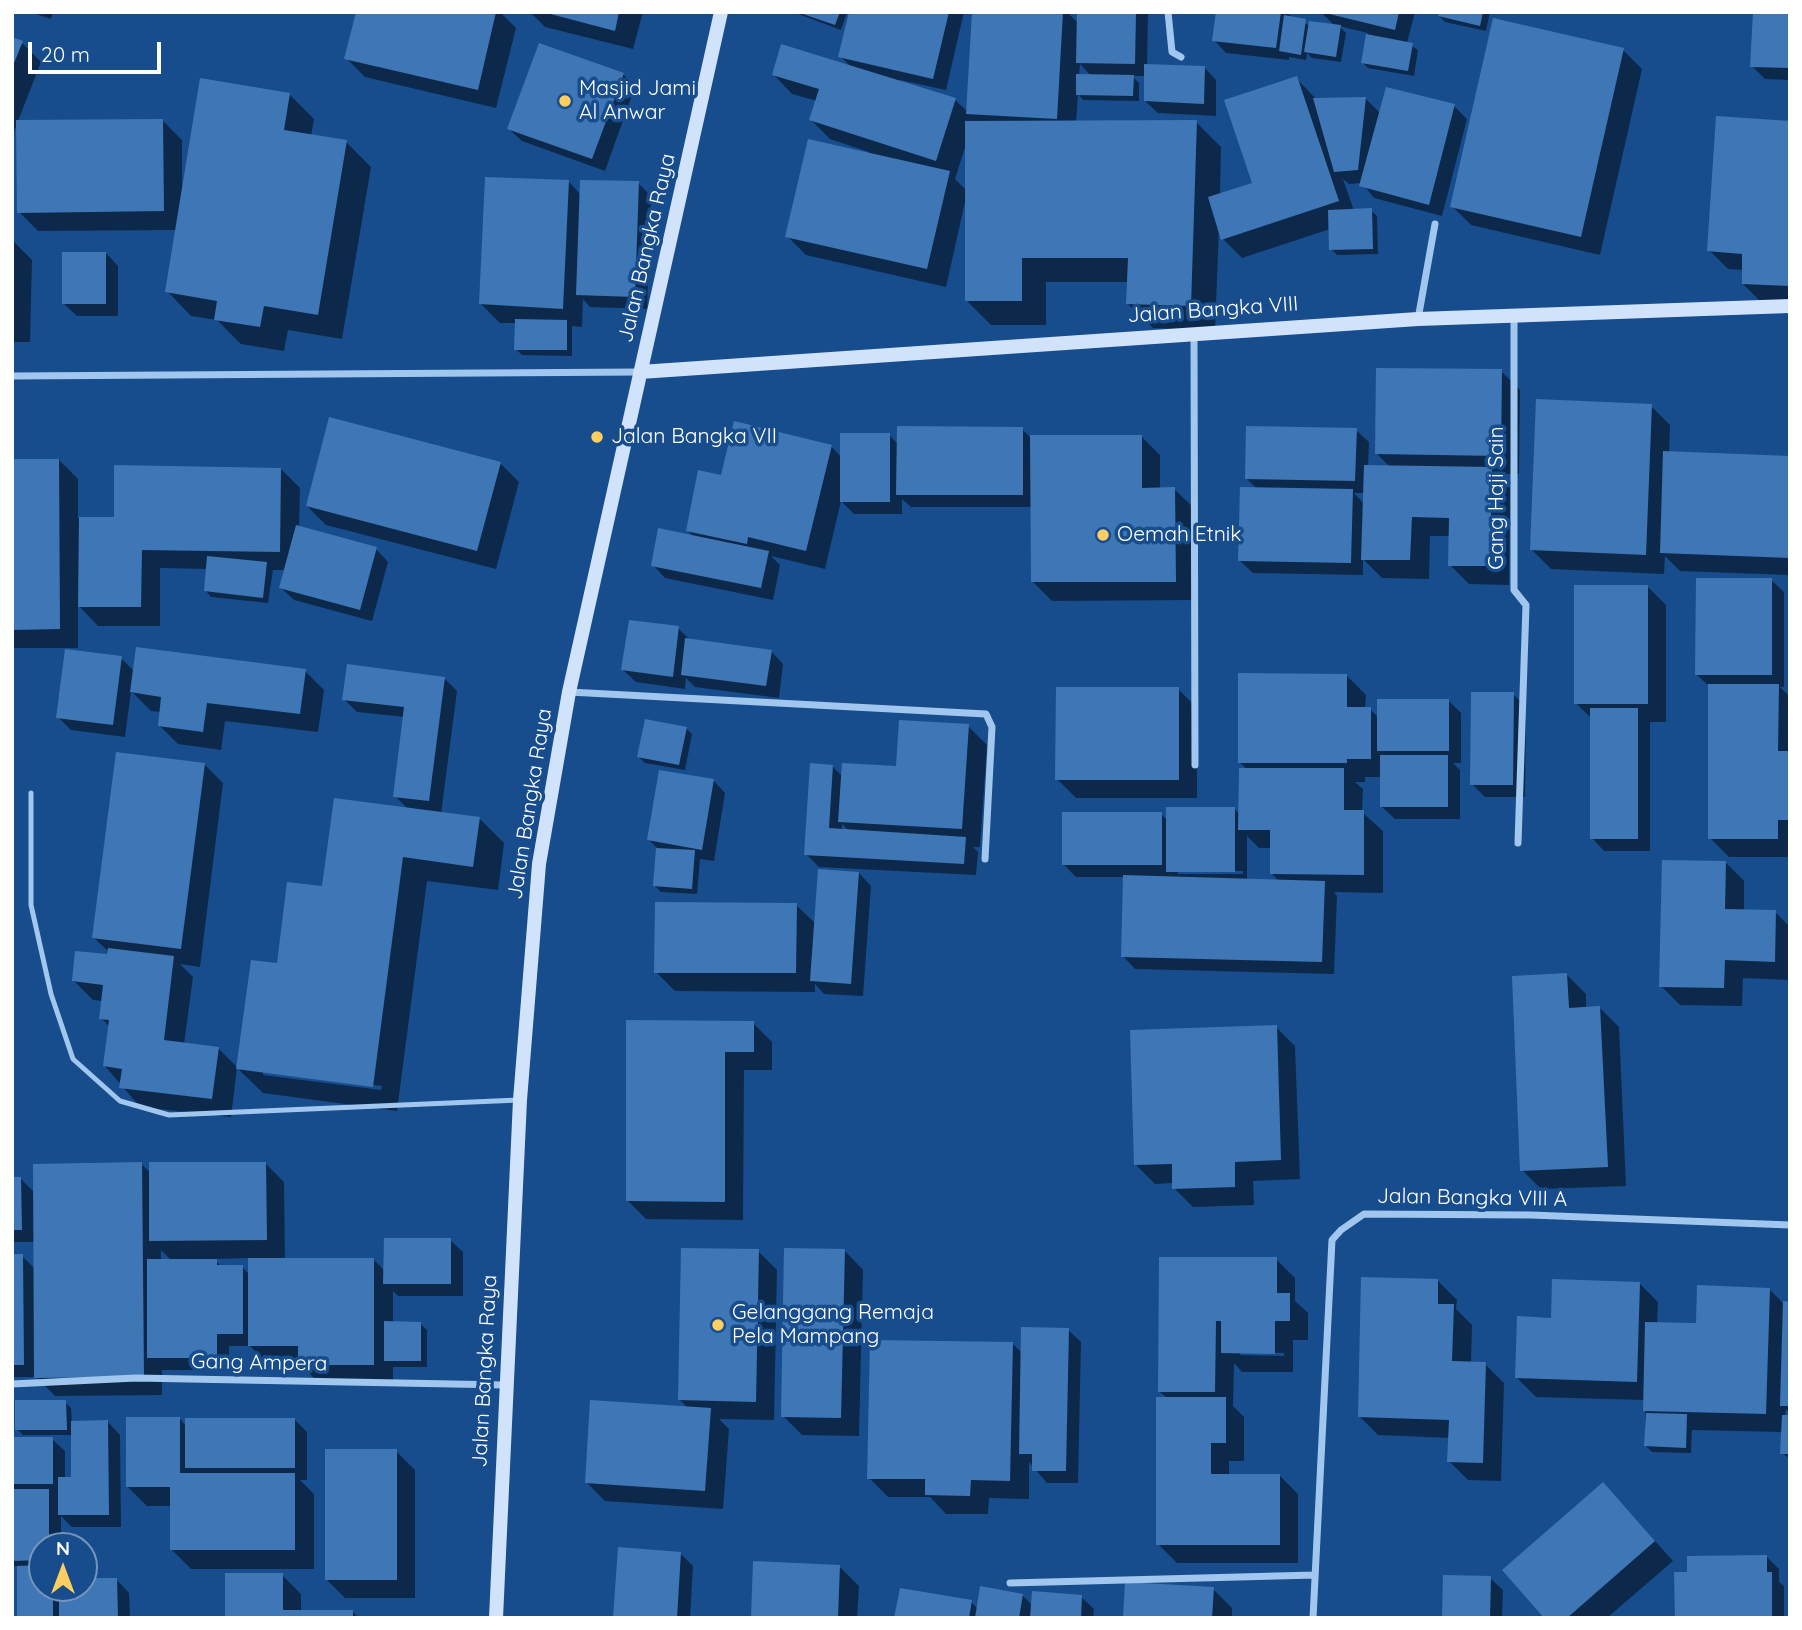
<!DOCTYPE html>
<html>
<head>
<meta charset="utf-8">
<style>
	body { margin:0 }
	#map { position:relative; width:1802px; height:1630px; overflow:hidden; background:#174d8d; font-family:Quicksand,sans-serif }
	canvas { display:block }
	.frame { position:absolute; inset:0; border:14px solid #fff; pointer-events:none }
	.north { position:absolute; left:28px; top:1532px; width:70px; height:70px; box-sizing:border-box; background:#174d8d; border:2px solid #7494bb; border-radius:50%; rotate:0deg; font-size:19px; font-weight:700; line-height:28px; text-align:center; color:#fff }
	.north::after { content:''; display:block; margin:auto; width:24px; height:32px; background:#ffce60; clip-path:polygon(50% 0,100% 100%,50% 72%,0 100%) }
	.scale { position:absolute; left:28px; top:42px; width:133px; height:32px; box-sizing:border-box; border:4px solid #fff; border-top:0; padding-left:9px; font-size:21px; line-height:24px; white-space:nowrap; color:#fff; -webkit-text-stroke:5px #174d8d; paint-order:stroke }
</style>
</head>
<body>
<div id="map">
<canvas width="1802" height="1630"></canvas>
<div class="frame"></div>
<div class="north">N</div>
<div class="scale">20 m</div>
</div>
<script>
const c = document.querySelector('canvas').getContext('2d');
c.lineJoin = 'round';
function paint(path, color) { c.fillStyle = color; c.fill(path, 'evenodd'); }
function strokePath(path, color, width, dash) { c.strokeStyle = color; c.lineWidth = width; c.lineCap = dash ? 'butt' : 'round'; c.setLineDash(dash || []); c.stroke(path); }
function drawText(font, color, halo, rows, align = 'center') {
  c.font = font + ' Quicksand,sans-serif'; c.lineWidth = 7; c.setLineDash([]); c.textBaseline = 'middle'; c.strokeStyle = halo; c.fillStyle = color; for (const [text, x, y, turn = 0] of rows) {
    c.save(); c.translate(x, y); c.rotate((+turn || 0) * Math.PI / 180); c.textAlign = isNaN(turn) ? turn : align; if (halo) c.strokeText(text, 0, 0); c.fillText(text, 0, 0); c.restore();
  }
}
paint(new Path2D(`
	M30,12H53L51,19Z
	M357,12H500L516,28L496,108L365,77L346,58Z
	M530,12H643L633,49L545,27Z
	M793,12H847L841,30Z
	M851,12H964L946,90L900,80L899,83L955,100L968,112L974,12H1067L1078,23V12H1148L1147,66L1204,67L1216,80V116L1158,113L1145,101L1146,76H1132L1139,83V101L1083,100L1078,94L1076,123L1196,122L1221,147L1220,195L1254,184L1296,78L1317,100L1366,99L1380,113L1454,106L1467,119L1442,216L1374,198L1362,183L1349,184L1343,179L1354,211L1371,210L1377,216L1378,254L1337,255L1331,249L1330,229L1242,258L1223,239L1219,227L1215,330L1153,328L1128,304L1129,282H1046V325H991L967,301L965,202L946,287L806,255L787,236L869,152L830,139L811,120L817,101L792,94L774,75L851,67L840,56ZM1080,64L1091,76L1079,75ZM966,144L967,191L955,179Z
	M1218,12H1284L1310,26H1335L1321,12H1415L1407,43L1418,50L1414,76L1368,68L1362,62L1368,33L1339,26L1346,33L1341,62L1312,58L1307,53L1306,60L1289,57V60L1226,53L1214,40Z
	M1440,12H1490L1486,31L1445,22L1439,16Z
	M1790,15V80L1765,79L1752,66Z
	M12,39L22,43L41,62L18,121H163L182,140V186L289,94L314,119L311,136L346,142L371,167L342,339L288,330L284,351L241,344L217,320L191,316L167,291L177,230L38,231L19,212L18,122L12,136Z
	M1623,50L1642,69L1600,255L1471,225L1452,206Z
	M623,74L635,87L605,171L522,141L509,129Z
	M1790,123V304L1762,303L1743,284L1744,270L1728,269L1709,250Z
	M569,182L581,195L638,183L651,196L647,309L590,307L583,299L582,327L572,326V356L522,355L516,349L517,323H500L481,304Z
	M13,241L32,260L30,342H12Z
	M106,253L118,266V316H77L64,304Z
	M1501,371L1520,390L1519,474H1496L1510,488L1509,585L1469,584L1450,565V536H1430L1429,579L1382,578L1363,559V575L1253,573L1240,561L1257,489L1247,479L1356,430L1369,442L1368,466L1390,467L1377,454ZM1354,493H1365L1364,504Z
	M1651,406L1670,425L1669,453L1790,458V575L1680,571L1665,556L1664,574L1551,569L1532,550Z
	M1022,429L1030,437L1141,436L1160,455V489H1174L1194,508V600L1052,601L1033,582L1032,507H911L902,499V514H854L841,501L825,569L771,556L780,565L773,600L665,578L653,565L695,538L688,531L722,477L831,446L841,457L889,435L898,444Z
	M59,460L78,479V518L115,519L281,469L300,488L299,528L376,549L388,562L372,621L294,600L281,588L286,570H273L268,603L211,597L206,591L208,569L160,568V626H98L78,605V648H12V461Z
	M500,463L519,482L496,569L326,525L307,506Z
	M1771,580L1784,592V687H1780L1790,697V857H1729L1710,838V687L1697,675Z
	M1647,586L1666,605V722H1650V851H1604L1592,838V719L1576,703Z
	M678,628L691,641L771,651L783,664L779,698L695,687L686,678L685,689L636,682L623,670Z
	M121,658L134,671H305L324,690L318,732L225,721L221,750L178,744L159,725L161,712L151,711L131,691L125,737L71,730L58,717Z
	M1347,676L1366,695L1365,709H1370L1379,718L1449,701L1461,713V763H1453L1460,770V819H1395L1382,807V777H1365V782H1355L1363,789L1362,812L1383,831V893L1334,892L1337,896L1334,974L1135,969L1123,956L1125,877H1076L1063,864L1161,814L1168,821L1234,808L1240,815L1248,770L1239,762ZM1247,836L1259,848H1271V873L1280,882L1247,881ZM1178,870L1243,871V874H1178Z
	M445,679L457,691L441,814L479,818L504,843L498,890L427,881L397,1111L263,1093L237,1068L231,1117L140,1107L105,1066L110,1027L101,1018L103,1001L93,1000L74,981L109,956V952L93,937L204,764L223,783L200,967L180,964L193,977L184,1044L218,1048L238,1068L278,965L324,888L409,810L395,796L405,717L357,712L344,699ZM263,1071L382,1086L381,1090L263,1075Z
	M1178,689L1197,708V798H1076L1057,779Z
	M1513,694L1526,707L1525,797H1485L1472,784Z
	M968,726L987,745L980,847H973L978,852L976,875L819,867L806,854L832,766L843,777L898,768ZM842,824L850,832L842,831Z
	M686,728L692,734L685,770L645,763L639,757Z
	M713,780L725,793L714,861L700,859L697,894L661,892L655,886L657,848L649,840Z
	M1725,862L1744,881V911L1775,912L1790,927V980L1743,978L1742,1006L1680,1005L1661,986Z
	M859,873L871,886L863,996L824,994L815,984V992L675,991L656,972L796,905L816,924Z
	M1567,975L1586,994V1009L1600,1008L1619,1027L1626,1186L1541,1189L1522,1170Z
	M628,1022L753,1023L772,1042V1070H744L743,1220L646,1219L627,1200Z
	M1276,1027L1295,1046L1300,1179L1253,1181L1254,1205L1193,1207L1174,1188V1183L1155,1184L1136,1165Z
	M265,1163L284,1182L285,1260H374L385,1271L450,1240L463,1252V1296H398L393,1291V1323L421,1324L427,1330V1367H393V1383H319L300,1364H268L250,1346H229V1370H162V1395L55,1396L36,1377H12V1256H22L35,1269V1242H12V1179H21L35,1193L141,1164L151,1173ZM161,1250L172,1261H161ZM249,1258V1274L242,1267H222L214,1259Z
	M844,1250L863,1270L859,1436L802,1435L783,1416Z
	M758,1251L777,1270L774,1420L719,1419L729,1429L723,1509L605,1501L586,1482L689,1409L680,1400Z
	M1161,1259H1276L1295,1278V1301L1308,1313V1340H1293V1372H1242L1234,1363L1233,1406L1244,1417V1461H1229V1475H1279L1298,1494V1563H1177L1158,1544L1167,1398L1160,1392ZM1240,1352L1284,1353V1356L1240,1355Z
	M1438,1281L1457,1300L1456,1309L1472,1325L1471,1364H1485L1504,1383L1501,1481L1468,1480L1449,1461L1450,1438L1378,1435L1359,1416Z
	M1639,1283L1658,1302L1657,1324L1698,1325L1769,1289L1783,1303H1790V1413L1786,1409L1785,1417H1790V1459L1782,1453L1783,1432L1692,1430L1691,1453L1652,1452L1646,1446L1645,1400L1536,1397L1517,1378L1553,1319Z
	M1068,1330L1081,1342L1078,1483H1047L1029,1462V1499L989,1498L988,1514H946L930,1497H888L869,1478L1013,1344L1023,1354Z
	M65,1402L71,1408L72,1423L108,1422L120,1435L121,1527H72L61,1516V1546H42V1588H84V1580H117L129,1593L130,1618H19V1566H12V1439H52L65,1451V1479H73V1435H23L17,1429Z
	M180,1419L186,1426L295,1420L307,1432V1480H300L314,1494V1569H191L172,1550V1506H147L128,1487Z
	M396,1451L415,1470V1598H345L326,1579Z
	M1622,1504L1673,1561L1607,1618H1547Z
	M681,1554L693,1566L690,1618H614Z
	M1767,1557L1779,1569V1582L1784,1586V1618H1676L1689,1574Z
	M840,1567L859,1586L857,1618H752Z
	M282,1575L301,1594V1611H352L359,1618H227Z
	M1490,1578L1503,1590L1502,1618H1443Z
	M1213,1589L1232,1608V1618H1125Z
	M1022,1595L1033,1606L1081,1597L1094,1609L1093,1618H896L971,1602L978,1609Z`), '#0007');
paint(new Path2D(`
	M356,12H496L478,90L344,59Z
	M543,12H619L615,31Z
	M797,12H840L835,25Z
	M849,12H949L933,79L838,57Z
	M972,12H1063L1057,119L966,114Z
	M1077,12H1136L1135,64L1076,63Z
	M1216,12H1281L1276,48L1212,41Z
	M1321,12H1399L1395,30Z
	M1439,12H1483L1480,26L1438,16Z
	M1753,12L1790,13V68L1750,67Z
	M1284,15L1306,19L1301,55L1279,51Z
	M1493,18L1624,48L1581,237L1450,207Z
	M1309,21L1341,25L1336,57L1304,52Z
	M1366,34L1413,43L1408,71L1361,63Z
	M12,37L23,41L12,68Z
	M539,43L624,73L592,159L507,129Z
	M781,44L956,98L936,161L809,120L819,89L772,75Z
	M1144,64L1205,66L1204,104L1144,101Z
	M1076,74L1134,75L1133,96L1076,95Z
	M1297,76L1339,201L1221,240L1208,197L1252,183L1224,100Z
	M200,78L290,93L284,130L347,140L318,315L264,306L260,327L214,320L217,301L165,292Z
	M1386,87L1455,104L1429,205L1359,186Z
	M1366,97L1358,170L1334,172L1313,98Z
	M1716,116L1790,121V286L1742,284V254L1707,251Z
	M163,119L164,211L17,213L16,120Z
	M1197,120L1191,306L1126,304L1128,258H1022V301H965V121Z
	M808,139L950,171L927,269L785,237Z
	M485,177L569,180L563,309L479,304Z
	M580,180L639,181L635,297L576,295Z
	M1372,208L1373,249L1329,250L1328,210Z
	M62,252H106V304H62Z
	M515,319L567,320V350H514Z
	M1376,368L1502,369L1501,456L1375,454Z
	M1536,399L1652,404L1646,555L1530,550Z
	M329,417L501,462L477,551L306,506Z
	M734,421L832,445L806,551L748,537L747,544L686,531L698,470L721,475Z
	M897,426L1023,427V495H896Z
	M1246,426L1357,428L1355,481L1245,479Z
	M840,433H890V502H840Z
	M1030,435H1142V488L1175,487L1176,582H1031Z
	M1663,451L1790,456V558L1660,553Z
	M12,459H59L60,629L12,630Z
	M114,465L281,468L280,552L142,550L141,607H78L79,517H114Z
	M1364,465L1492,467L1490,566H1448L1449,518L1412,517L1410,560H1361Z
	M1240,487L1353,489L1351,563L1238,561Z
	M296,525L377,547L360,610L279,588Z
	M658,528L769,551L761,588L651,566Z
	M207,556L267,562L263,598L204,591Z
	M1696,578H1772V675H1695Z
	M1574,585H1648V704H1574Z
	M629,620L679,626L673,677L621,670Z
	M685,638L772,650L766,686L681,675Z
	M136,647L306,669L300,714L207,703L203,732L158,726L161,697L130,692Z
	M65,649L122,656L113,725L56,718Z
	M347,664L445,677L429,801L393,797L404,707L342,700Z
	M1238,673L1347,674V707H1371V759H1347V763H1238Z
	M1708,684H1779L1778,751H1790V820H1778V839H1708Z
	M1056,687H1179V780H1055Z
	M1471,692H1514L1513,785H1470Z
	M1377,699H1449V751H1377Z
	M1590,708H1638V839H1590Z
	M645,719L687,727L679,765L637,757Z
	M899,720L969,724L962,829L838,822L842,763L896,766Z
	M116,752L205,763L181,949L92,938Z
	M1380,755H1448V807H1380Z
	M810,763L833,765L829,828L966,837L964,864L804,855Z
	M1239,768H1344V810H1364V875L1270,874V830H1238Z
	M659,770L714,779L702,850L647,840Z
	M334,798L480,817L473,867L403,857L373,1087L236,1069L251,960L277,963L287,882L322,886Z
	M1166,807H1235V872H1166Z
	M1062,812H1162V865H1062Z
	M656,848L695,850L692,889L653,886Z
	M1662,860L1726,861L1725,909L1776,910L1775,962L1725,960L1724,988L1659,987Z
	M818,869L859,872L851,984L810,981Z
	M1123,875L1325,881L1322,962L1121,957Z
	M655,902L797,903L796,973H654Z
	M108,948L174,956L164,1040L219,1047L212,1099L119,1088L122,1069L103,1066L109,1020L99,1019L103,985L72,981L75,951L107,954Z
	M1567,973L1569,1008L1600,1006L1608,1167L1520,1171L1512,976Z
	M626,1020L754,1021V1052H725V1202L626,1201Z
	M1277,1025L1281,1160L1235,1162V1187L1172,1189V1164L1134,1165L1130,1030Z
	M142,1162L144,1377L34,1378L33,1164Z
	M149,1162H266L267,1240L149,1241Z
	M12,1177H21L22,1230H12Z
	M384,1238H451V1284H383Z
	M681,1248L759,1249L756,1402L678,1400Z
	M784,1248L845,1249L841,1418L781,1417Z
	M12,1254H23L24,1365H12Z
	M1159,1257H1277V1293H1290V1321H1275V1354L1221,1353V1321H1216L1215,1392H1158Z
	M248,1258H374V1365H298V1346H248Z
	M147,1259H217V1265H243V1334H217V1358H147Z
	M1361,1277L1438,1279V1304H1454L1452,1361L1486,1362L1483,1463L1447,1462L1449,1420L1358,1417Z
	M1552,1279L1640,1282L1637,1382L1515,1378L1517,1316L1551,1318Z
	M1697,1285L1770,1288L1766,1414L1643,1411L1645,1322L1696,1323Z
	M1783,1301L1790,1302V1406H1780Z
	M384,1321L421,1322V1361H384Z
	M1021,1327L1069,1328L1066,1471H1032V1454H1019Z
	M870,1340L1013,1342L1010,1481L971,1480L970,1496L925,1495V1479H867Z
	M1156,1397H1226V1443H1211V1474H1280V1545H1156Z
	M15,1400H66L67,1430H15Z
	M590,1400L711,1408L705,1491L585,1483Z
	M1646,1413L1687,1414L1686,1448L1644,1446Z
	M1782,1415H1790V1454H1780Z
	M126,1417H180V1473H295V1550H170V1487H126Z
	M185,1418H295V1468H185Z
	M108,1420L109,1515H58V1477H71V1421Z
	M12,1437H53V1484H12Z
	M325,1449H397V1580H325Z
	M1603,1482L1655,1541L1567,1618H1544L1502,1570Z
	M12,1489H49V1546H42V1560L13,1561Z
	M618,1547L681,1552L677,1618H613Z
	M1767,1555V1572H1772V1618H1675L1674,1572H1687V1556Z
	M753,1561L840,1565L838,1618H751Z
	M42,1565V1588H53V1618H17V1566Z
	M225,1573H283V1610H353V1618H225Z
	M1443,1575L1491,1576L1490,1618H1442Z
	M84,1578H117L118,1618H59V1588H84Z
	M1125,1582L1214,1587L1212,1618H1123Z
	M980,1586L1023,1594L1019,1618H975Z
	M900,1588L972,1600L969,1618H894Z
	M1032,1591L1082,1595L1081,1618H1030Z`), '#3f77b6');
strokePath(new Path2D(`
	M31,793V905L51,994L73,1059L120,1101L169,1115L519,1100`), '#a2c7ef', 5);
strokePath(new Path2D(`
	M1168,12L1172,52L1181,57
	M1514,316V590L1526,605L1518,843
	M1418,319L1435,224
	M1194,333L1195,765
	M12,376L640,372
	M569,692L986,714L992,727L985,859
	M12,1384L136,1378L505,1385
	M1010,1583L1315,1575
	M1313,1618L1332,1240L1341,1230L1364,1214L1531,1215L1790,1225`), '#a2c7ef', 7);
strokePath(new Path2D(`
	M640,372L1418,319L1790,306
	M496,1618L520,1100L539,864L569,692L721,12`), '#d0e3fa', 14);
for (const [x, y, r, color] of [
	[565,101,7,"#ffce60"],
	[597,437,7,"#ffce60"],
	[1103,535,7,"#ffce60"],
	[718,1325,7,"#ffce60"]
]) { const dot = new Path2D(); dot.arc(x, y, r, 0, 2 * Math.PI); c.fillStyle = color; c.fill(dot); strokePath(dot, '#174d8d', 2.5); }
drawText('21px', '#fff', '#174d8d', [
	["Masjid Jami",579,89],
	["Al Anwar",579,113],
	["Jalan Bangka VII",611,437],
	["Oemah Etnik",1117,535],
	["Gelanggang Remaja",732,1313],
	["Pela Mampang",732,1337]
], 'left');
drawText('21px', '#fff', '#174d8d', [
	["Jalan Bangka Raya",647,248,-77],
	["Jalan Bangka VIII",1213,310,-4],
	["Gang Haji Sain",1497,498,-90],
	["Jalan Bangka Raya",530,804,-81],
	["Jalan Bangka VIII A",1472,1198,1],
	["Gang Ampera",259,1363,1],
	["Jalan Bangka Raya",485,1371,-87]
]);
</script>
</body>
</html>
